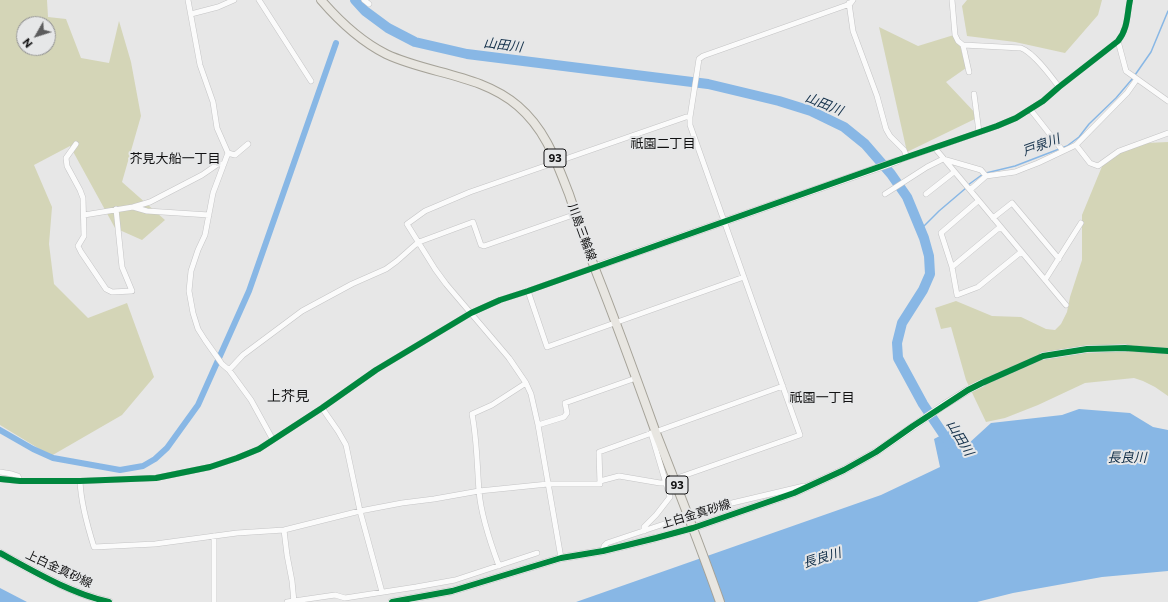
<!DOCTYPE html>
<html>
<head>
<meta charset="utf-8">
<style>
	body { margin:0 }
	#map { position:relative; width:1168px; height:602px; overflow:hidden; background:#e7e7e7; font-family:Commissioner,sans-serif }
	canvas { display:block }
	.north { position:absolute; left:16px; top:16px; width:40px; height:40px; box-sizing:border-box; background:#e6e7e8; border:1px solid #919192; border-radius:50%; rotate:231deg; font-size:11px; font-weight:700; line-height:16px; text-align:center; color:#111112 }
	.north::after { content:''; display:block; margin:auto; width:14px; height:18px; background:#5c5c5d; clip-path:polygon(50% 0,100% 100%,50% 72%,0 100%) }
</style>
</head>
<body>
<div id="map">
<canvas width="1168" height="602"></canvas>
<div class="north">N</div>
</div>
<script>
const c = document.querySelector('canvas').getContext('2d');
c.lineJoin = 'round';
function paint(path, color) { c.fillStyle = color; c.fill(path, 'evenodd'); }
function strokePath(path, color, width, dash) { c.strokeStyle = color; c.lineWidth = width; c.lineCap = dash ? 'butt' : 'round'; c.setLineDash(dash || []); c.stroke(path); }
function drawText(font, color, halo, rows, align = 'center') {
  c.font = font + ' Commissioner,"Noto Sans JP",sans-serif'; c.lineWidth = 4; c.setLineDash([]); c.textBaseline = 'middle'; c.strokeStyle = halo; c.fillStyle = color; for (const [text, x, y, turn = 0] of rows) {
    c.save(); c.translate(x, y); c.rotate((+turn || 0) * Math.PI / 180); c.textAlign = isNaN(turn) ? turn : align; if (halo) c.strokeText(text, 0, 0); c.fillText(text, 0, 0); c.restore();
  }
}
paint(new Path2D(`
	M0,0H47L48,17L66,19L81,58L109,63L119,21L131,62L141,116L122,182L165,220L142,240L115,228L70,146L34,165L52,207L49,244L54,284L88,318L127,303L154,377L122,415L51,456L0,425ZM24,24H48V48H24Z
	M967,0H1102L1098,15L1065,53L1015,42L967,36L962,6Z
	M879,27L918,46L957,34L966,68L946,82L979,117L907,152Z
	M1168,142V396L1155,387L1143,381L1134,378L1085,383L1038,405L1005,418L986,422L966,380L951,327L941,329L935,308L956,301L992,316L1021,317L1046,329L1055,330L1061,324L1067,312L1070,297L1082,260V215L1103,164L1119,151L1147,143Z`), '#d4d5b7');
paint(new Path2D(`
	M1079,409L1130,413L1153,427L1168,430V571L1102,577L1013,593L977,602H576L881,495L940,467L934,439L951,430L968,444L991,423L1062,415Z
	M0,588L27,602H0Z`), '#88b7e5');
strokePath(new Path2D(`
	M1135,75L1151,52L1168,11
	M986,173L1015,166L1067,146L1079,137L1089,124L1116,98L1133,78
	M968,185L983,174
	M921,229L939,211L966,188`), '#88b7e5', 1.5);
strokePath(new Path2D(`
	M0,430L33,449L53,458L120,470L143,466L155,459L167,448L198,405L249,291L336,43`), '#88b7e5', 6);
strokePath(new Path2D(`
	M355,0L365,11L388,28L415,42L467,54L708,84L779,101L811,111L844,127L865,144L891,174L907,197L924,238L929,256L930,274L923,290L902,323L897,343L898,358L923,404L950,444`), '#88b7e5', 10);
strokePath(new Path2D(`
	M1125,348L1168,351
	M982,383L1043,356`), '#c7c7c7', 7, [7, 3.5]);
const street = new Path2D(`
	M188,0L200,65L213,102L217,128L228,153L213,193L205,235L198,250L191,271L189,291L193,313L198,329L205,340L222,364L229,370L251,400L273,440
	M259,0L311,81
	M364,0L369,4
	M952,0L955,35L958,41L963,45L969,72
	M849,3L853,31L877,96L886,129L890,136L904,150L907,157
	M191,14L218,7L234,0
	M1118,41L1126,71L1168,101
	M963,45L1021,48C1034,53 1050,75 1059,87
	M974,94L979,132
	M1030,109L1063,151
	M76,144L66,158L67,166L80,190L83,198L84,236L78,246L81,252L106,289L112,292L132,291L122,267L116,209
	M1076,145L1090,163L1098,166L1119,151L1168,133
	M934,147L1066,305
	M228,153L235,155L248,144
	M897,161L997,126L1016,118L1043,101L1059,87L1118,41C1128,29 1127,14 1130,0
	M970,190L986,176L1015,172L1025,168L1038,163L1076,145L1127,93L1137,79
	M885,194L927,167L943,159L981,170L986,176
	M926,194L954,172
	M978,201L941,233L952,267L957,295L978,287L1021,252
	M133,207L147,211L209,215
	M84,215L133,207L150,202L202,175L218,164H224
	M993,218L1012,203L1059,259
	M952,267L1000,227
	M1045,280L1081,223
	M528,291L547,347L744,277
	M229,370L243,355L302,311L352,284L386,269L397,261L415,245L419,242L473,222L481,245L484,246L576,214
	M322,408L338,431L346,445L360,511L382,592
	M538,425L564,417L567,413L565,403L636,378
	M0,472L12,474L18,476L20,481
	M680,477L800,435L690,125V117L699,59L703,56L850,4L853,0
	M0,479L20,481H80L156,478L210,467L237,458L259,449L322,408L376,370L471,313L500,300L528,291L595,267
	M80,481C81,504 87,525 94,547L155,544L237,533L284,530L360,511L402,503L434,499L479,491L548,484H600L599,452L783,386
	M600,481L619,476L660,483L668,482
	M694,514L732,503L804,486
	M284,530L287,555L292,581L294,602
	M644,531V527L656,515L670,497L651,433
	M603,551L604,546L607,543L682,518
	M561,558L538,425L531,394L526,383L509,358L446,284L435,269L407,224L425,211L470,192L686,117H690
	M499,566C490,542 481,516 479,491C477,465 477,439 472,414L492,405L526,383
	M214,602V536
	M287,602L335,595L345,598L416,587L455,580L537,553`);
const secondary = new Path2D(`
	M595,267L897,161
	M1043,356L1087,349L1125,348
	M0,553C35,572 70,593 109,602
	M392,602L452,591L561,558L603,551L656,538L693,528L794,493L844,470L876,452L944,405L968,390L982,383`);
const primary = new Path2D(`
	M321,0C340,22 360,41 386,54C428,74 481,74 518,106C546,130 556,161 569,194C578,221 587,248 597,274C618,327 637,380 656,433C678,489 700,545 720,602`);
strokePath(street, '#c4c4c5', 6);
strokePath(secondary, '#c4c4c5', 8);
strokePath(primary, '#a5a298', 10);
strokePath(street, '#fbfbfb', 5);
strokePath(secondary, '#fbfbfb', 7);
strokePath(primary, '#e8e6e1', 8);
strokePath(new Path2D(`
	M0,479L20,481H80L156,478L210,467L237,458L259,449L322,408L376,370L471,313L500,300L528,291L907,157L997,126L1016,118L1043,101L1059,87L1118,41C1128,29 1127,14 1130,0
	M0,553C35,572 70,593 109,602
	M392,602L452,591L561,558L603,551L656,538L693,528L794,493L844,470L876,452L913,426L968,390L982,383L1043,356L1087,349L1125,348L1168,351`), '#00873e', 6);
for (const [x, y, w] of [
	[555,158,22],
	[677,485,22]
]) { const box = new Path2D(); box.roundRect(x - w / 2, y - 9, w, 18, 3); c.fillStyle = '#e6e7e8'; c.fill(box); strokePath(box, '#111112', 1); }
drawText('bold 11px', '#111112', null, [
	["93",555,158],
	["93",677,485]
]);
drawText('12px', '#111112', '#e6e7e8', [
	["川島三輪線",582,232,70],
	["上白金真砂線",696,514,-17],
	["上白金真砂線",59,569,25]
]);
drawText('italic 13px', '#122f49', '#e6e7e8', [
	["山田川",503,45,7],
	["山田川",824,104,22],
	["戸泉川",1041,145,-20],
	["山田川",960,438,59],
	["長良川",1127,458],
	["長良川",822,558,-17]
]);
drawText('13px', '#111112', '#e6e7e8', [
	["祇園二丁目",663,144],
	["芥見大船一丁目",175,159],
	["祇園一丁目",822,398]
]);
drawText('14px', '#111112', '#e6e7e8', [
	["上芥見",288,396]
]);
</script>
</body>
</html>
